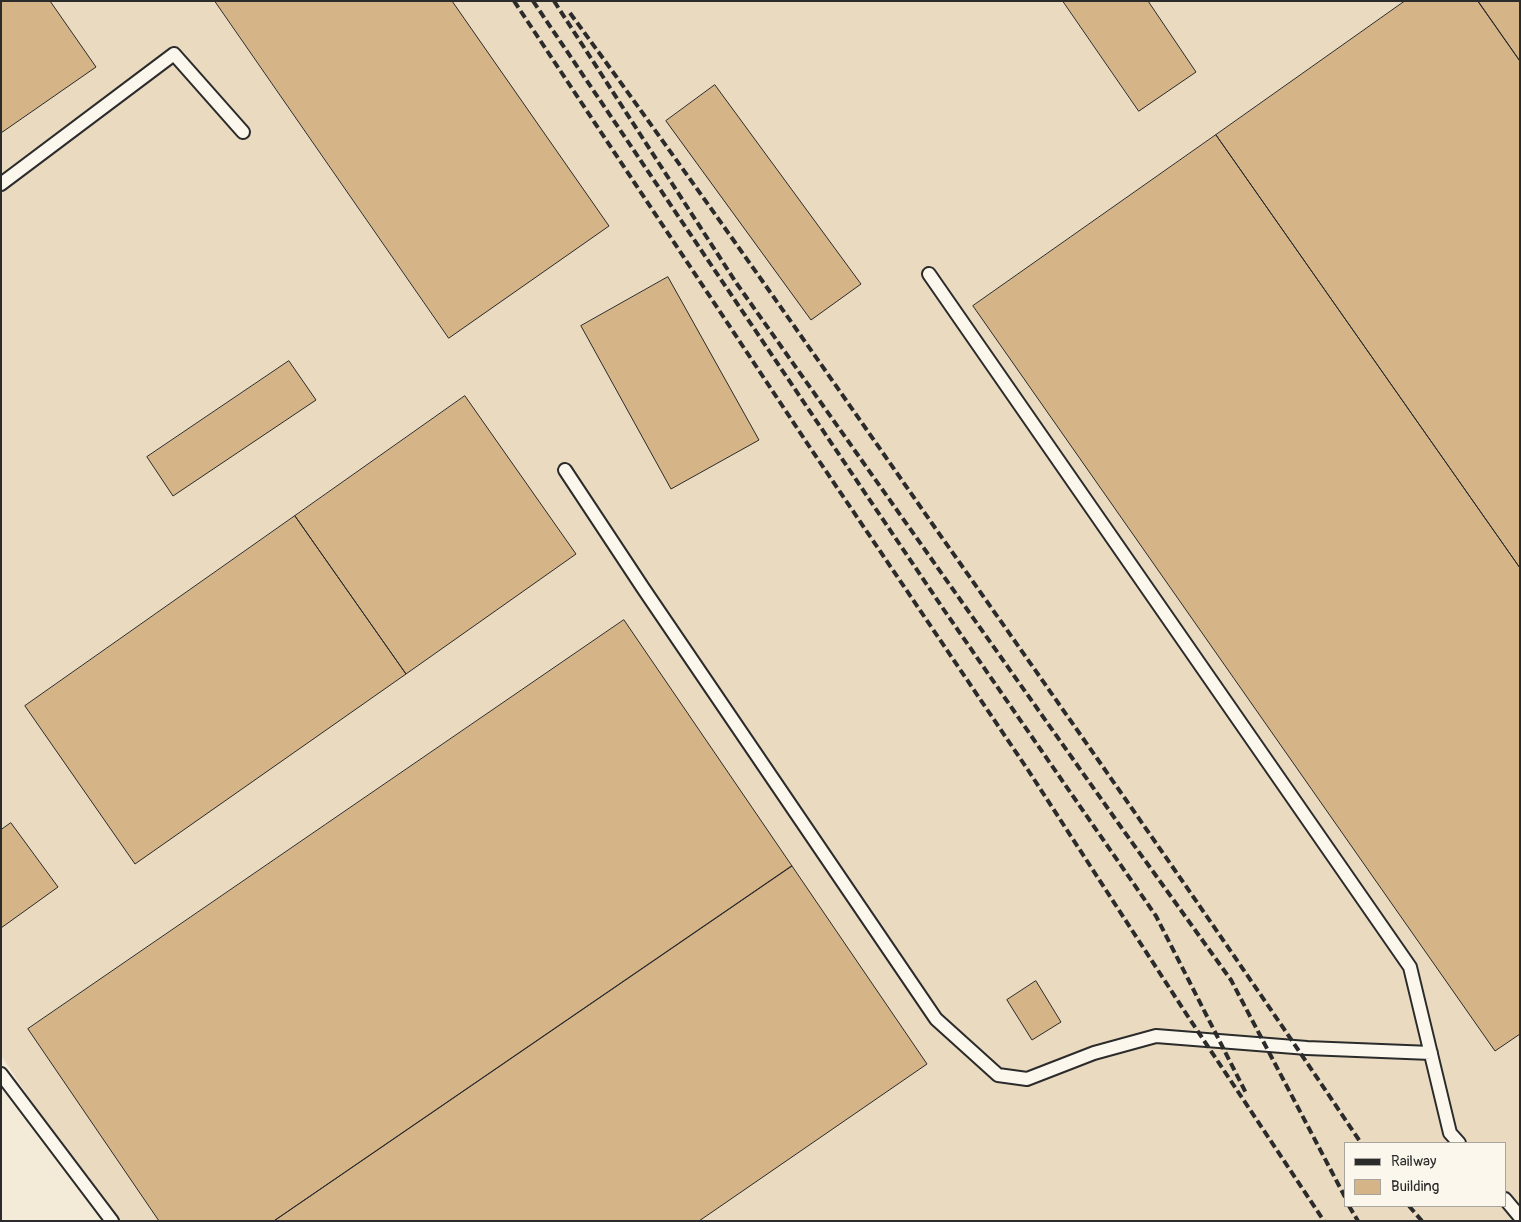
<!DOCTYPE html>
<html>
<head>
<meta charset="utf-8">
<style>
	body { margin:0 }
	#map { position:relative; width:1521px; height:1222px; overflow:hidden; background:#f3ead8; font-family:Pangolin,sans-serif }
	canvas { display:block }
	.frame { position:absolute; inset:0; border:2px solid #2b2b2b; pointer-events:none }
	.legend { position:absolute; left:1344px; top:1142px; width:162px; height:65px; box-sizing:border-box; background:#fbf7ec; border:1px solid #a8a59f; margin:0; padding:6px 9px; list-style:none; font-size:15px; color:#2b2b2b }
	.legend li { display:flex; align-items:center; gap:10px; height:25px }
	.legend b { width:25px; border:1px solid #a8a59f }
</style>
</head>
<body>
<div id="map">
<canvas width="1521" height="1222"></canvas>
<div class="frame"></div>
<ul class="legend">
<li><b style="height:6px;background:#2b2b2b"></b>Railway</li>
<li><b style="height:14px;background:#d5b488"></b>Building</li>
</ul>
</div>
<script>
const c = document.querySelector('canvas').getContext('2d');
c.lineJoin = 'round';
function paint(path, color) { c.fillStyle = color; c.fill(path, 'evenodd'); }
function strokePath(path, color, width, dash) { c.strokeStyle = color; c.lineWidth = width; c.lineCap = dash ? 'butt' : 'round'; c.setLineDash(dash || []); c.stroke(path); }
paint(new Path2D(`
	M1,1H1520V1221H110L1,1055ZM1345,1143H1505V1206H1345Z`), '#eadac0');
const building = new Path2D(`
	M1,1H50L96,67L1,133Z
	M215,1H452L609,226L449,338Z
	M1063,1H1148L1196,72L1139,111Z
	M1405,1H1478L1520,61V568L1216,135Z
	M1478,1H1520V61Z
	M715,85L861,284L811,320L666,121Z
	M1216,135L1520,568V1034L1495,1051L973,306Z
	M668,277L759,440L671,489L581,326Z
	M289,361L316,400L173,496L147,457Z
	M465,396L576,554L406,674L295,516Z
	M295,516L406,674L135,864L25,706Z
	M624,620L792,866L274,1221H159L28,1029Z
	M11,823L58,887L1,928V830Z
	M792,866L927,1064L699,1221H274Z
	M1036,981L1061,1022L1032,1040L1007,1000Z`);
paint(building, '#d5b488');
strokePath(building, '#2b2b2b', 1);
const lane = new Path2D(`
	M1,184L174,54L243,132
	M929,274L1410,967L1450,1133L1459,1143
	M565,470L643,588L936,1019L998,1075L1027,1079L1094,1053L1156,1036L1307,1048L1431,1053
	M1,1074L112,1221
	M1505,1199L1520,1217`);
strokePath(lane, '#2b2b2b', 16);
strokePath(lane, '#fbf7ec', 12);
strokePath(new Path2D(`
	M514,1L809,446L1028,770L1187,1015L1324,1221
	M533,1L944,610L1156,916L1246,1093
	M554,1L737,284L1121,827L1231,980L1345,1197
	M570,13C693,181 812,351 931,522C1076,728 1221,934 1361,1143
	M1349,1206L1358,1221
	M1409,1206L1422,1221`), '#2b2b2b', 4, [8, 4]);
</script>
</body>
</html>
